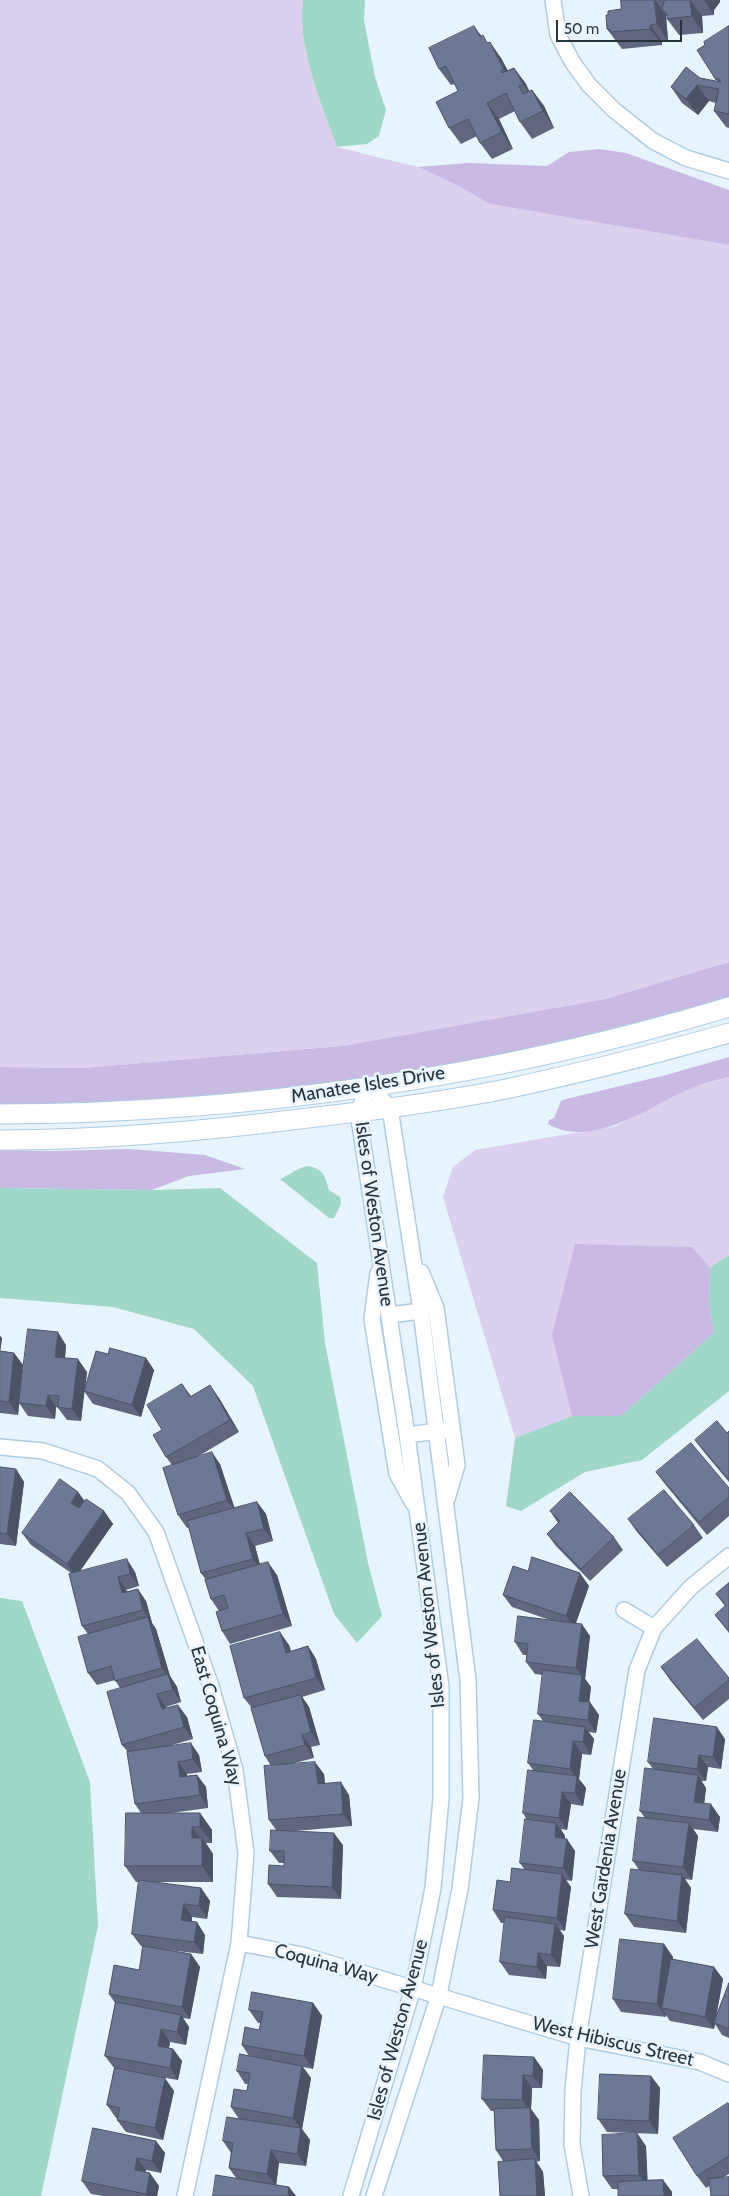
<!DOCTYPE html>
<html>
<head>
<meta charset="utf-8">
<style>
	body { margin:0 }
	#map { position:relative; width:729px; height:2196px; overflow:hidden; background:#e8f4fd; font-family:Cabin,sans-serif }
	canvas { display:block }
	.scale { position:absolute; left:556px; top:20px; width:126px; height:22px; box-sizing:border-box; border:2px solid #28343c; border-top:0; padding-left:6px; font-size:15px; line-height:18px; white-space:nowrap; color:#28343c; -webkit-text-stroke:4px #e8f4fd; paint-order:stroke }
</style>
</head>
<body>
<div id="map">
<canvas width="729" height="2196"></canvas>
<div class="scale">50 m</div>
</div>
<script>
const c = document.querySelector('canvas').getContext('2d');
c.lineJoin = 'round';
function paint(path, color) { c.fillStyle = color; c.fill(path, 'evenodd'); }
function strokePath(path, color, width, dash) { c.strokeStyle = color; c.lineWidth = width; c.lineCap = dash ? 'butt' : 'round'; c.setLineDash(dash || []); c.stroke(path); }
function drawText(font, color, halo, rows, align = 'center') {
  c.font = font + ' Cabin,sans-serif'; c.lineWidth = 5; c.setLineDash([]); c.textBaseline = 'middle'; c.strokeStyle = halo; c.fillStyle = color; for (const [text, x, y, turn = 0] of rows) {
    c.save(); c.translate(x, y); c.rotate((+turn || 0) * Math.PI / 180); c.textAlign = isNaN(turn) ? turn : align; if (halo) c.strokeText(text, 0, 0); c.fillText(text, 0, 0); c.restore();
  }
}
paint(new Path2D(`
	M0,0H303C296,44 322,106 337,147L418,167L455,184L490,204L729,245V962L605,999L342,1046L83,1068L0,1067Z
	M729,1077V1255L710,1269L709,1303L714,1333L621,1416H572L515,1438L443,1197L453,1167L475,1150L615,1126L693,1087Z`), '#dcd0ef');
paint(new Path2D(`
	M599,149L626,153L729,190V245L490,204L455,184L418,167L468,163L547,166L569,152Z
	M729,962V1007L369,1086L0,1114V1067L83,1068L342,1046L605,999Z
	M729,1057V1077C717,1080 704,1083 692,1088C651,1105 593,1150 548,1124L549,1120L554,1118L561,1101L566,1099L666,1075Z
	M130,1149L205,1155L245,1169L189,1176L152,1190L0,1188V1150L51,1151Z
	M575,1244L692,1247L710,1268L709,1303L714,1333L621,1416H572L552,1335Z`), '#c9bae3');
paint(new Path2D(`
	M303,0H365L364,20L375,77L386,110L379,136L367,144L337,147C322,106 296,44 303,0Z
	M307,1166C323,1168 325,1176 329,1190L340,1197L341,1204L334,1218H329L280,1179C289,1175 298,1168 307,1166Z
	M0,1188L152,1190L220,1188L317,1263L325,1343L368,1563L382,1616L357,1643L334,1614L253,1386L194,1329L113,1307L0,1298Z
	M729,1255V1391L642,1460L585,1472L521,1511L506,1506L515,1438L572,1416H621L714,1333L709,1303L710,1268Z
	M0,1598L22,1601L90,1782L98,1926L41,2196H0Z`), '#a1d7c9');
const minor = new Path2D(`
	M553,0L558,35L573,63L589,85L614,110L653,141L686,158L729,171
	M421,1272L436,1308L457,1465L447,1499
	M378,1273L372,1319L397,1474L413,1503
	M389,1315L421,1311
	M407,1435L446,1430
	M0,1447L43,1451L98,1469L128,1493L156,1532L211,1686L235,1770L246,1853L239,1943L185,2196
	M624,1610L654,1628
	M239,1943L302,1955L578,2038L700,2062L729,2074
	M351,2196L413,1988L433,1888L441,1798V1687L407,1435L358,1112L369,1086L390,1108L421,1311L468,1680L471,1798L460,1889L439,1995L374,2196
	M581,2196L572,2144L573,2091L578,2038L637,1670L654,1628L691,1587L729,1556`);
const tertiary = new Path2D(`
	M0,1114C246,1113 493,1078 729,1007
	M0,1140C103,1140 206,1131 308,1118C374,1110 441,1102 506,1089C581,1073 655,1054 729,1033`);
strokePath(minor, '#aecce2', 18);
strokePath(tertiary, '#aecce2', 21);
strokePath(minor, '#fff', 15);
strokePath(tertiary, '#fff', 19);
paint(new Path2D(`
	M621,0H720V2L714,10V15L702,16L703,33L679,35L667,19V16H666L668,41H662V45L622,49L607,29L608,15L621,9Z
	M729,26V128L726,127L714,111L716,103L709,101L698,115L682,103L671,87L717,81L697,50L705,45Z
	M481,36L501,58L508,71L514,68L526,84L529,91L532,90L544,106L554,128L532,139L520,122L515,111L499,119L513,149L492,159L480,143L477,136L461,144L449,128L458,91L455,84L451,85L439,69Z
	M0,1336L2,1338L0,1351L14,1353L23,1365L18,1415L0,1413Z
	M66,1345L65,1358L87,1372L85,1390L108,1354L146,1358L154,1370L141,1417L93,1404L84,1391L81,1421L67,1420L58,1408L56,1407L55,1419L28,1416L19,1403Z
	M182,1384L191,1396L219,1398L239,1432L197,1457L220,1464L234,1508L257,1502L266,1514L273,1541L255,1546L260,1565L277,1575L292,1626L230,1644L222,1631L219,1611L211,1599L206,1580L201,1573L189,1527L187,1528L178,1515L172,1465L166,1457L162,1430Z
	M729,1431V1482L704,1452L695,1440L727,1433Z
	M0,1467L16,1469L24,1482L16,1546L0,1544Z
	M656,1472L729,1488V1516L707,1535L665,1484Z
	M78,1492L84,1501L104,1511L113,1524L79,1571L135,1572L139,1586L126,1590L127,1591L146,1601L152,1623L156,1629L170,1676L177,1687L181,1702L166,1707V1708L187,1717L193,1739L172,1745L199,1755L202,1772L187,1774V1776L197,1775L206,1787L208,1808L171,1813H200L212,1830V1843H206L213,1854V1882H152L201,1888L210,1901L207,1919L192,1917V1921L205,1935L203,1954L159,1949L191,1954L200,1967L190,2019L183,2018L189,2027L186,2045L170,2042L169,2048L173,2049L182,2061L178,2080L142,2074L174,2091L163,2140L126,2132L117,2120L118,2118H116L107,2105L114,2068L105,2056L115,2003L109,1994L139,1970L143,1947L141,1946L132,1934L139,1882H136L125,1866L141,1813L135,1804L128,1752L122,1745L120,1688L115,1680L97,1685L88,1673V1634L82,1626L71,1573L31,1545L22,1533Z
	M550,1511L614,1537L623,1550L590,1581L556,1546L547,1534L558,1523Z
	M628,1519L694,1525L703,1538L667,1567L637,1532Z
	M528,1571L589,1586L576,1623L590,1636L585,1679L591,1687L589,1702L599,1715L596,1733L588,1732L594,1739L591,1755L582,1754L579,1779L586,1788L583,1806L571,1804L567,1830L561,1829L565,1836V1839L575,1851L572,1881L566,1880L571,1887L565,1931L560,1930L564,1936L560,1967L547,1966L546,1979L509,1975L500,1962L505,1923H501L493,1910L510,1882L524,1869L520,1863L527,1820L523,1813L533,1770L528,1763L543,1721L538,1714L543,1675L535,1674L526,1662L527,1655H523L515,1642L550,1620L512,1607L503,1595Z
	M729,1583V1633L715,1615L725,1606L716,1594Z
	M289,1645L291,1651L308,1646L316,1659L325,1690L302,1697L309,1707L320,1745L311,1747L314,1758L291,1764L324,1774L325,1783L349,1795L352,1826L295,1831L343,1845L341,1899L277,1897L268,1884L284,1866V1863H279L270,1851L276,1830L269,1820L271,1766L265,1756L252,1708L244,1698Z
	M661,1667L729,1678V1699L703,1720L670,1680Z
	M725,1739L721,1769L708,1767L706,1781H701L706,1788L704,1803L720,1817L718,1832L693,1829L698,1836L692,1880L685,1879L691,1888L686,1933L634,1927L625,1914L639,1870L633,1861L645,1818L640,1811L653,1769L648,1762Z
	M664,1944L673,1957V1959L714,1967L723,1979L716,2016L729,1983V2038L722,2035L715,2024L714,2029L670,2021L666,2015V2017L621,2012L613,1999Z
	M313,2003L322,2016L313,2069L303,2067L311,2078L302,2129L310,2140L306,2166L279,2163L276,2185L289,2187L296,2196H213L236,2178L229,2168L231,2153L223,2141L239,2119L231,2107L247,2091L248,2084H245L237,2071L249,2056L242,2045L259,2030L261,2023H258L249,2010Z
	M534,2057L543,2070L542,2088H532L531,2109L539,2120L540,2161L536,2162L543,2172L545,2196H500L503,2161L496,2150L494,2111H491L482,2099Z
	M651,2076L660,2088L658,2134L607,2132L598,2119Z
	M729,2105V2174L706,2188L697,2176Z
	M156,2141L165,2153L161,2173L146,2170L145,2172L159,2186L157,2196H103L91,2194L82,2181Z
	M646,2146L647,2180H663L672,2192L612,2189L603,2176Z`), '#5f667e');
paint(new Path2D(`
	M655,0L666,16L668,41L657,24Z
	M690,0L702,16L703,33L692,16Z
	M704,0H720V2L714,10V15Z
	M650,25L662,41V45L650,29Z
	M474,26L486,42L480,37Z
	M490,42L501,58L516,86L504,70Z
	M514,68L526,84L534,101L523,84Z
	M697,85L709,101L698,115L686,99Z
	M532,90L544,106L554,128L543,111Z
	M487,103L499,119L513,149L502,132Z
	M58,1332L66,1345L64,1369L55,1357Z
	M0,1336L2,1338L0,1353Z
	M14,1353L23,1365L18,1415L9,1402Z
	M146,1358L154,1370L141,1417L132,1405Z
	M78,1359L87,1372L81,1421L72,1409Z
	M210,1385L219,1398L239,1432L230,1420Z
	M48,1395L56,1407L55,1419L46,1406Z
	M212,1452L220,1464L236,1512L227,1500Z
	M16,1469L24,1482L16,1546L7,1534Z
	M78,1492L87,1504L79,1515L71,1503Z
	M257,1502L266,1514L273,1541L264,1529Z
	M104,1511L113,1524L76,1577L67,1564Z
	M246,1533L255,1546L262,1572L253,1559Z
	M127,1559L135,1572L139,1586L130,1574Z
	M268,1562L277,1575L292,1626L283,1614Z
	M580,1573L589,1586L574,1628L566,1616Z
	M118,1577L126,1590L131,1605L122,1593Z
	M138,1589L146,1601L152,1623L143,1610Z
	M148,1617L156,1629L170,1676L177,1687L181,1702L173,1690L169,1678L162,1668Z
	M582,1624L590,1636L585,1679L591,1687L588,1713L579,1701L582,1676L576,1668Z
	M280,1632L289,1645L295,1665L286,1653Z
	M308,1646L316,1659L325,1690L316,1678Z
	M157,1694L166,1707L170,1722L162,1709Z
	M301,1695L309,1707L320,1745L311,1732Z
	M590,1702L599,1715L596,1733L588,1720Z
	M178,1705L187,1717L193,1739L184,1727Z
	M585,1727L594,1739L591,1755L583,1742Z
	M717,1727L725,1739L721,1769L713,1757Z
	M302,1735L311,1747L314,1758L305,1745Z
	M573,1741L582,1754L579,1779L586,1788L583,1806L575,1793L576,1778L570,1769Z
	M191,1743L199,1755L202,1772L193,1759Z
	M699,1755L708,1767L706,1781L697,1769Z
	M178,1762L187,1774L189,1790L180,1777Z
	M315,1762L324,1774L326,1797L318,1784Z
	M197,1775L206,1787L208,1808L200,1795Z
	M698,1775L706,1788L703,1815L694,1802Z
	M341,1782L349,1795L352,1826L343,1814Z
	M562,1792L571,1804L567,1830L559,1818Z
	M711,1804L720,1817L718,1832L709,1820Z
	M200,1813L212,1830V1843L200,1827Z
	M556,1823L565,1836L563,1850L555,1837Z
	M689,1823L698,1836L692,1880L683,1867Z
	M192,1827L202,1841V1838L213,1854V1882L202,1866L192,1838Z
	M334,1833L343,1845L341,1899L332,1887Z
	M567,1839L575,1851L572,1881L563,1868Z
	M562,1874L571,1887L565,1931L557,1918Z
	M682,1875L691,1888L686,1933L677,1921Z
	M201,1888L210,1901L207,1919L199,1906Z
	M184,1904L192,1917L190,1933L181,1920Z
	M197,1922L205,1935L203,1954L194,1942Z
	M555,1924L564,1936L560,1967L551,1955Z
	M664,1944L673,1957L667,2009L662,2008L666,2015V2017L657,2004Z
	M538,1953L547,1966L546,1979L537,1967Z
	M191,1954L200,1967L190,2019L182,2007Z
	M714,1967L723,1979L715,2023H714L715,2024L714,2029L705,2017Z
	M313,2003L322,2016L313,2069L304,2056Z
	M181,2015L189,2027L186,2045L177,2032Z
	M161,2029L170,2042L167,2058L158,2046Z
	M173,2049L182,2061L178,2080L170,2068Z
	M534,2057L543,2070L542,2088L533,2076Z
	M302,2066L311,2078L302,2129L310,2140L306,2166L297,2154L301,2129L293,2118Z
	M523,2075L532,2088L531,2109L539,2120L540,2161L532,2149L530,2112L522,2100Z
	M651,2076L660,2088L658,2134L649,2121Z
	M165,2078L174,2091L163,2140L155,2128Z
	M637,2133L646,2146L648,2188L639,2175Z
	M156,2141L165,2153L161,2173L152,2161Z
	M271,2150L279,2163L276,2186L267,2174Z
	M137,2158L146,2170L143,2183L135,2170Z
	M535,2159L543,2172L545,2196H537Z
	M150,2173L159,2186L157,2196H147L146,2194Z
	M663,2180L672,2192V2196H664Z
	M289,2187L296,2196H288Z`), '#4d5367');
const building = new Path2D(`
	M621,0H654L657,24L650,25V29L610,32V29H607L606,15H608V11L621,9Z
	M665,0H690L692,16L667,19V14L662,9Z
	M474,26L480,37L483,35L487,43L490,42L504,70L501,71L502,73L514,68L523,84L519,86L523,94L532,90L543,111L520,122L506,93L487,103L502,132L480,143L468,119L449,128L436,102L458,91L446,66L439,69L429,48Z
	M729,26V114L714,111L719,89L697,85L686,99L671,87L686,67L700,78L721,82L718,78L716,80L697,50L705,45L704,42Z
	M28,1329L58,1332L55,1357L78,1359L72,1409L58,1407L59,1396L48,1395L46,1406L19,1403Z
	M110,1348L146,1358L132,1405L84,1391L96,1351L108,1354Z
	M0,1351L14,1353L9,1402L0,1401Z
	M182,1384L190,1397L210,1385L230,1420L166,1457L153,1435L162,1430L147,1405Z
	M717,1421L727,1433L729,1431V1480L695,1440Z
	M691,1443L729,1488V1497L699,1522L656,1472Z
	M212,1452L227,1500L178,1515L163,1468Z
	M0,1467L16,1469L7,1534L0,1533Z
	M60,1479L78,1492L71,1503L79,1508L86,1499L104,1511L67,1564L22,1533Z
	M664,1490L694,1525L658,1555L628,1519Z
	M570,1492L614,1537L581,1569L547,1534L560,1521L550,1511Z
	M257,1502L264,1529L246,1533L253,1559L201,1573L187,1521Z
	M532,1557L580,1573L566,1616L503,1595L513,1566L528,1571Z
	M127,1559L130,1574L118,1577L122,1593L138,1589L143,1610L82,1626L69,1574Z
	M268,1562L283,1614L222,1631L216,1612L228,1608L224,1595L211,1599L205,1580Z
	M729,1583V1631L715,1615L726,1605L716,1594Z
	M518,1616L582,1624L576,1668L526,1662L528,1644L515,1642Z
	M148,1617L162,1668L115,1681L111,1666L88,1673L78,1637Z
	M280,1632L286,1653L308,1646L316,1678L244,1698L230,1646Z
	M697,1639L729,1678V1680L694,1708L661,1667Z
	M543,1670L582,1675L579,1701L590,1702L588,1720L538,1714Z
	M168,1674L173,1690L157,1694L162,1709L178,1705L184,1727L122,1745L107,1692Z
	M301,1695L311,1732L302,1735L305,1745L265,1756L251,1708Z
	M654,1718L717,1727L713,1757L699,1755L697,1769L648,1762Z
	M534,1720L585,1727L583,1742L573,1741L570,1769L528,1763Z
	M191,1743L193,1759L178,1762L180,1777L197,1775L200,1795L135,1804L127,1752Z
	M315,1762L318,1784L341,1782L343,1814L269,1820L264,1766Z
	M645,1768L698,1775L694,1802L711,1804L709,1820L640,1811Z
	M528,1770L577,1776L575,1793L562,1792L559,1818L523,1813Z
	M126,1813H200V1827H192V1838H202V1866H125Z
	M638,1817L689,1823L683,1867L633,1861Z
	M525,1819L556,1823L555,1837L567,1839L563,1868L520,1863Z
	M271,1830L334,1833L332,1887L268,1884L269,1865L284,1866V1851H270Z
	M512,1868L562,1874L557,1918L493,1910L497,1880L510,1882Z
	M631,1869L682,1875L677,1921L625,1914Z
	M139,1880L201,1888L199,1906L184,1904L181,1920L197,1922L194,1942L132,1934Z
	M505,1917L555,1924L551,1955L538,1953L537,1967L500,1962Z
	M620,1939L664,1944L657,2004L613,1999Z
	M143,1946L191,1954L182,2007L109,1994L114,1965L139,1970Z
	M671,1959L714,1967L705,2017L662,2008Z
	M729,1983V2029L714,2023Z
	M252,1992L313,2003L304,2056L242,2045L245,2027L259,2030L263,2012L249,2010Z
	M116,2002L181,2015L177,2032L161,2029L158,2046L173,2049L170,2068L105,2056Z
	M240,2054L302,2066L293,2118L231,2107L234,2089L247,2091L250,2073L237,2071Z
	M484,2055L534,2057L533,2076L523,2075L522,2100L482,2099Z
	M115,2068L165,2078L155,2128L117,2120L120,2108L107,2105Z
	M600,2074L651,2076L649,2121L598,2119Z
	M728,2103L729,2105V2156L697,2176L673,2138Z
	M530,2108L532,2149L496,2150L494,2109Z
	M227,2117L301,2128L297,2154L271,2150L267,2174L229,2168L233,2143L223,2141Z
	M93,2128L156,2141L152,2161L137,2158L135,2170L150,2173L146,2194L82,2181Z
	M637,2133L639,2175L603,2176L602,2135Z
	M535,2159L537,2196H500L498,2162Z
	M216,2175L289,2187L288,2196H213Z
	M729,2177V2196H711L709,2179Z
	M663,2180L664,2196H618V2182Z`);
paint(building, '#6e7793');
strokePath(building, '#4d5367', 1);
drawText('19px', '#28343c', '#e8f4fd', [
	["Manatee Isles Drive",368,1085,-9],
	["Isles of Weston Avenue",374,1214,82],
	["Isles of Weston Avenue",429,1615,-96],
	["East Coquina Way",216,1716,74],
	["West Gardenia Avenue",606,1859,-81],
	["Coquina Way",326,1964,15],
	["Isles of Weston Avenue",398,2030,-75],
	["West Hibiscus Street",613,2042,13]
]);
</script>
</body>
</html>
